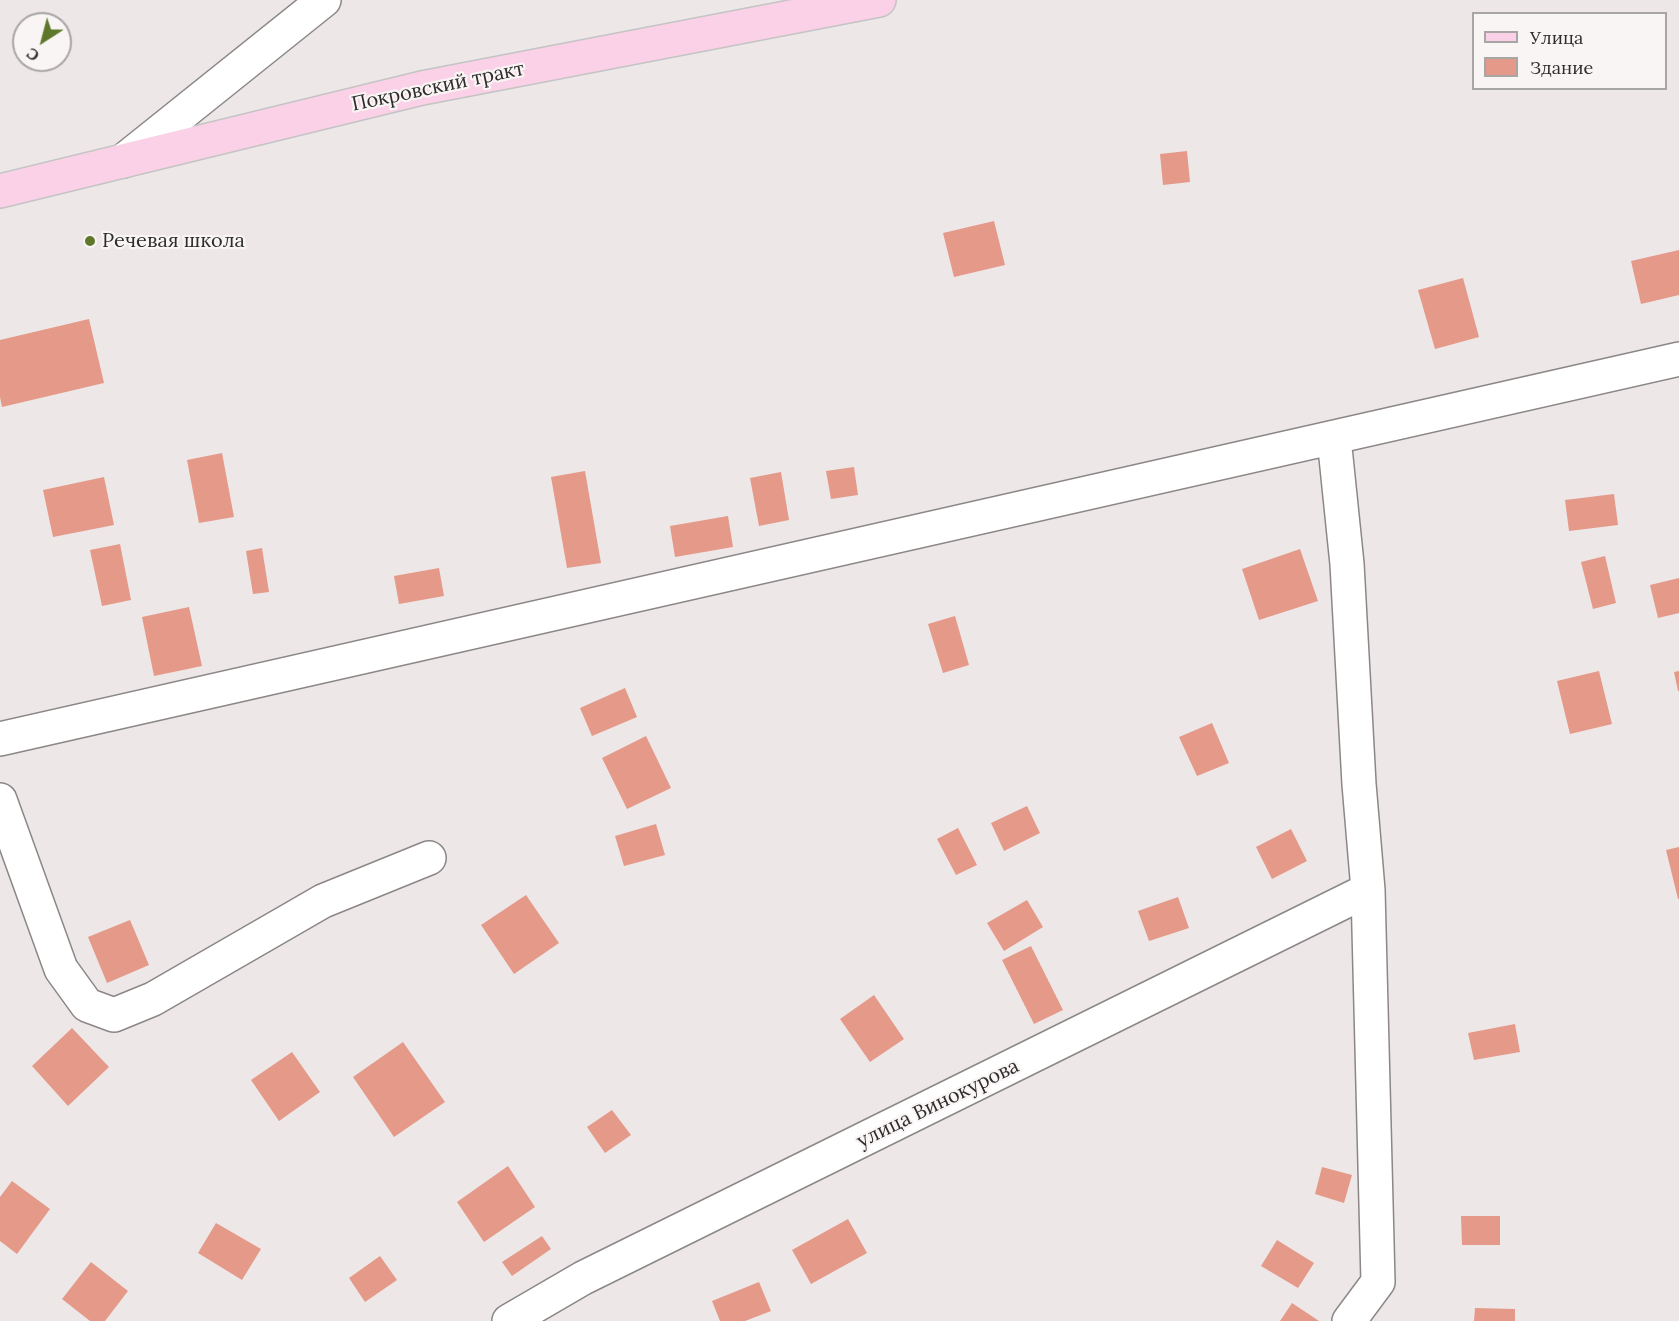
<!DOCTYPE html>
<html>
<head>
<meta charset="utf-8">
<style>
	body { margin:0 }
	#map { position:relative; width:1679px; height:1321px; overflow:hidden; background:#ede7e8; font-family:Lora,serif }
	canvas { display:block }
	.legend { position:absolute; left:1472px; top:12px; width:195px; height:78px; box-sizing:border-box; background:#faf5f5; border:2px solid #a8a5a5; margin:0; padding:8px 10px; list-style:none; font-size:18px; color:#2e2c2c }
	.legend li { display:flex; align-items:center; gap:12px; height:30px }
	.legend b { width:30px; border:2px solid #a8a5a5 }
	.north { position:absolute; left:12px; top:12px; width:60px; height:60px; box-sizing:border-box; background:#faf5f5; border:2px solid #a8a5a5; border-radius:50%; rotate:216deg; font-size:16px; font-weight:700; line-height:24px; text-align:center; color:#2e2c2c }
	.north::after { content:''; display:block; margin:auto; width:21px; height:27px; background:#5d782b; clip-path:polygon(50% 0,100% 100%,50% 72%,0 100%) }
</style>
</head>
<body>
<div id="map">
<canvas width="1679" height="1321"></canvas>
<ul class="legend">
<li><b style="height:8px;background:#fad1e6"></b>Улица</li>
<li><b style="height:16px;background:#e59988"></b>Здание</li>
</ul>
<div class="north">С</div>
</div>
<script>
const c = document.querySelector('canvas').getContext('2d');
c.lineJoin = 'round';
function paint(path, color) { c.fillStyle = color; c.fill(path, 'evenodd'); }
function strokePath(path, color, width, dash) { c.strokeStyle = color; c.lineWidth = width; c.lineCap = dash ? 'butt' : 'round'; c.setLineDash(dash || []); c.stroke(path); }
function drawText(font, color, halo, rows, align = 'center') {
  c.font = font + ' Lora,serif'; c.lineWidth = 4.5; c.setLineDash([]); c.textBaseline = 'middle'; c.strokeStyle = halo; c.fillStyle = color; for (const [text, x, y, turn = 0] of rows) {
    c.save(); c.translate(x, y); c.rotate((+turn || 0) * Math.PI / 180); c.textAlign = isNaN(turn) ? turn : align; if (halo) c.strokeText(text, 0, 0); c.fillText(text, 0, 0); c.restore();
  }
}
paint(new Path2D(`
	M1187,151L1190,182L1163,185L1160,154Z
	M994,221L1005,265L954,277L943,233Z
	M1679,250V295L1641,304L1631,261Z
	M1463,278L1479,337L1435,349L1418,290Z
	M89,319L104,383L2,407L0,397V340Z
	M222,453L234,517L199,523L187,460Z
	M854,467L858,495L831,499L826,471Z
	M585,471L601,563L567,568L551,477Z
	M781,472L789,520L759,526L750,478Z
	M104,477L114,525L53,537L43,490Z
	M1614,494L1618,525L1569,531L1565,500Z
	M728,516L733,547L675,557L670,526Z
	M120,544L131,600L102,606L90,550Z
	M262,548L269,592L253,594L246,551Z
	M1300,549L1318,601L1259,620L1242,569Z
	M1605,556L1616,603L1593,609L1581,562Z
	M439,568L444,596L399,604L394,576Z
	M1679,578V613L1658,618L1650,585Z
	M189,607L202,666L154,676L142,617Z
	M955,616L969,665L943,673L928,624Z
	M1599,671L1612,724L1570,734L1557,681Z
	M1679,671V691H1678L1674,672Z
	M625,688L637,717L592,736L580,708Z
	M1212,723L1229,763L1197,776L1179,737Z
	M646,736L671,788L627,809L602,758Z
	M1027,806L1040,833L1004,851L991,823Z
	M656,824L665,855L624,866L615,836Z
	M958,828L977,865L956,875L937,839Z
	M1291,829L1307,861L1272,879L1256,847Z
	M1679,847V899H1678L1666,850Z
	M526,895L559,943L514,974L481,925Z
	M1178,897L1189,928L1149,941L1138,911Z
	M1027,900L1043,927L1004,951L987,923Z
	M130,920L149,965L107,983L88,937Z
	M1031,946L1063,1010L1034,1024L1002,960Z
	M874,995L904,1039L870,1062L840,1019Z
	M1515,1024L1520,1052L1474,1060L1468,1033Z
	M72,1028L109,1067L68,1106L32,1066Z
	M403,1042L445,1102L394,1137L353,1077Z
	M292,1052L320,1092L279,1121L251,1080Z
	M612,1110L631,1135L605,1153L587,1127Z
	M508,1166L535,1207L484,1242L457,1202Z
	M1322,1167L1352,1175L1344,1203L1315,1194Z
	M12,1181L50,1209L17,1254L0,1241V1197Z
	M1461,1216H1500V1245H1462Z
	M848,1219L867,1253L811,1284L792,1250Z
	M216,1223L261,1249L242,1280L198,1253Z
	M542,1236L551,1249L512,1276L502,1262Z
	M1277,1240L1314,1263L1298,1288L1261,1266Z
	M380,1256L397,1280L365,1302L349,1278Z
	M91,1262L128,1291L105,1321H90L62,1299Z
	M759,1282L771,1311L745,1321H720L712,1301Z
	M1292,1303L1319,1321H1280Z
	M1475,1308L1515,1309V1321H1474Z`), '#e59988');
const minor = new Path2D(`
	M123,161L324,0
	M1334,438L1347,564L1359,784L1368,890L1378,1282L1349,1321
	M0,739L1679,359
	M0,800L61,969L87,1005L114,1015L153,999L323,901L429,858
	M509,1321L583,1278L1368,890`);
const major = new Path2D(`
	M0,191L422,88L879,0`);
strokePath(minor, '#8c8687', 36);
strokePath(major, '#c4c4c4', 36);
strokePath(minor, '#fff', 33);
strokePath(major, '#fad1e6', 33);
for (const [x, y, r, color] of [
	[90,241,6,"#5d782b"]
]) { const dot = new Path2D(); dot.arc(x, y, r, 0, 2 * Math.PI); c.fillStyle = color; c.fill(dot); strokePath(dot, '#faf5f5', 2); }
drawText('20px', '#2e2c2c', '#faf5f5', [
	["Покровский тракт",438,87,-12],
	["улица Винокурова",938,1104,-26]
]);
drawText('20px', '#2e2c2c', '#faf5f5', [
	["Речевая школа",102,241]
], 'left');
</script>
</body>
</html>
